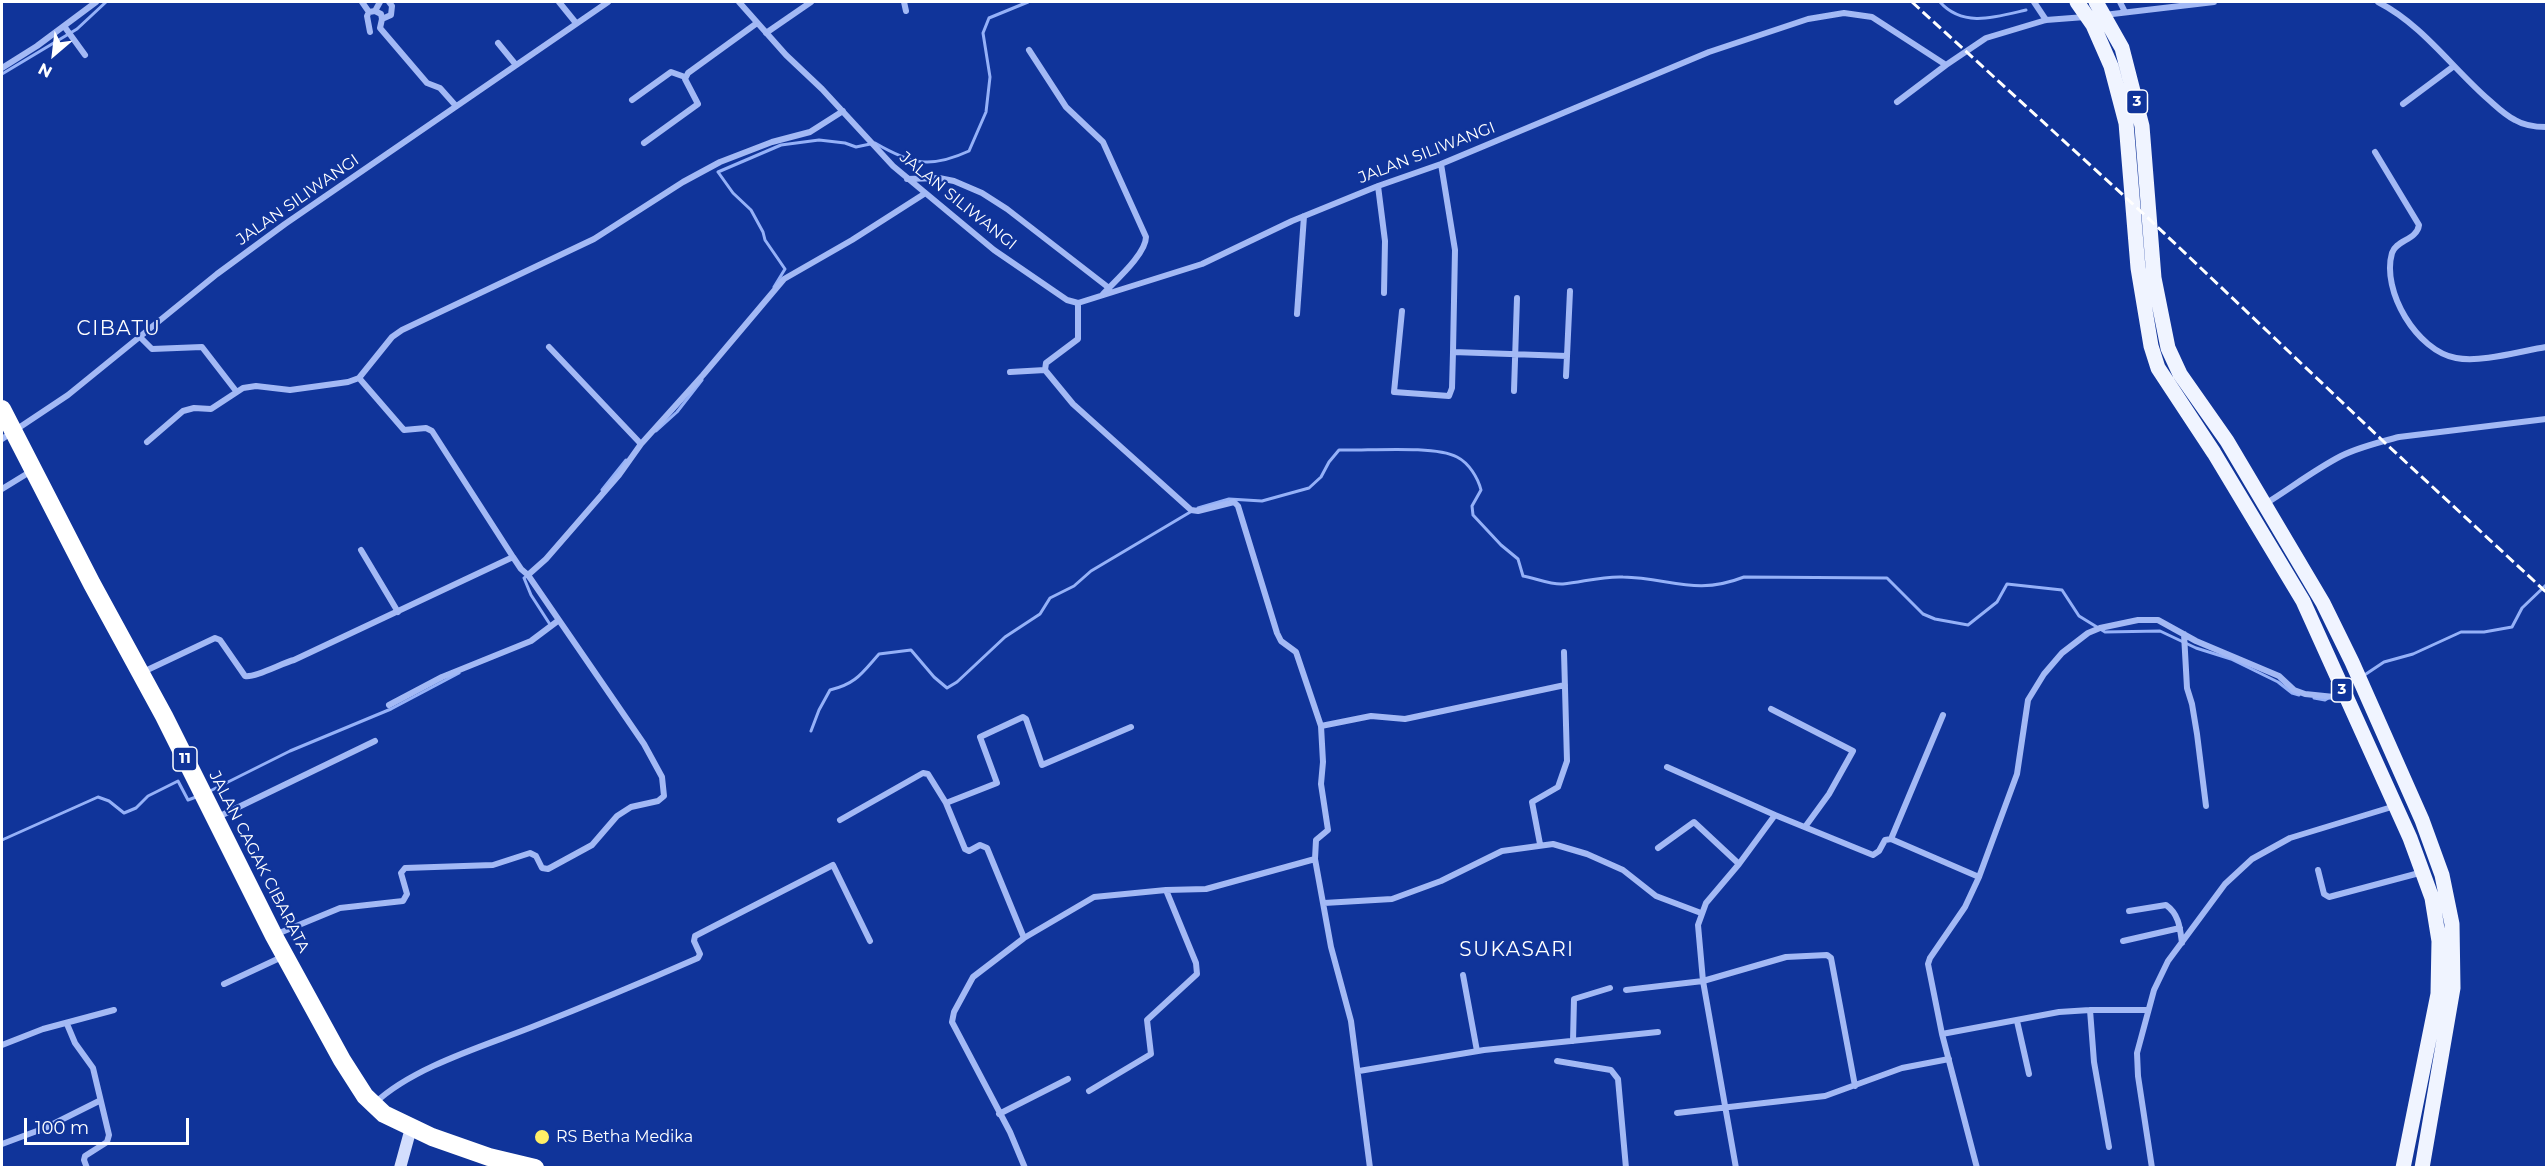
<!DOCTYPE html>
<html>
<head>
<meta charset="utf-8">
<style>
	body { margin:0 }
	#map { position:relative; width:2548px; height:1169px; overflow:hidden; background:#10349a; font-family:Montserrat,sans-serif }
	canvas { display:block }
	.frame { position:absolute; inset:0; border:3px solid #fff; pointer-events:none }
	.north { position:absolute; left:24px; top:24px; width:60px; height:60px; -webkit-text-stroke:4px #10349a; paint-order:stroke; rotate:208deg; font-size:16px; font-weight:700; line-height:24px; text-align:center; color:#fff }
	.north::after { content:''; display:block; margin:auto; width:21px; height:27px; background:#fff; clip-path:polygon(50% 0,100% 100%,50% 72%,0 100%) }
	.scale { position:absolute; left:24px; top:1118px; width:165px; height:27px; box-sizing:border-box; border:3px solid #fff; border-top:0; padding-left:8px; font-size:18px; line-height:21px; white-space:nowrap; color:#fff; -webkit-text-stroke:4px #10349a; paint-order:stroke }
</style>
</head>
<body>
<div id="map">
<canvas width="2548" height="1169"></canvas>
<div class="frame"></div>
<div class="north">N</div>
<div class="scale">100 m</div>
</div>
<script>
const c = document.querySelector('canvas').getContext('2d');
c.lineJoin = 'round';
function strokePath(path, color, width, dash) { c.strokeStyle = color; c.lineWidth = width; c.lineCap = dash ? 'butt' : 'round'; c.setLineDash(dash || []); c.stroke(path); }
function drawText(font, color, halo, rows, align = 'center') {
  c.font = font + ' Montserrat,sans-serif'; c.lineWidth = 4.5; c.setLineDash([]); c.textBaseline = 'middle'; c.strokeStyle = halo; c.fillStyle = color; for (const [text, x, y, turn = 0] of rows) {
    c.save(); c.translate(x, y); c.rotate((+turn || 0) * Math.PI / 180); c.textAlign = isNaN(turn) ? turn : align; if (halo) c.strokeText(text, 0, 0); c.fillText(text, 0, 0); c.restore();
  }
}
strokePath(new Path2D(`
	M1940,2C1963,28 1996,17 2026,10
	M2,74L77,29L106,2
	M774,287L785,269L765,240L763,232L751,210L733,193L718,172L781,145L819,140L845,143L856,147L875,143C911,164 930,169 969,151L986,112L990,77L983,33L989,18L1028,2
	M656,431L677,412L702,380
	M602,490L626,460
	M1198,508L1229,499L1262,501L1309,488L1321,477L1329,462L1339,450C1367,451 1434,445 1457,457C1469,463 1478,478 1481,490L1472,506L1473,515L1501,545L1518,559L1523,576C1535,578 1551,585 1563,584C1583,582 1602,576 1623,577C1670,578 1696,596 1744,577L1887,578L1923,614L1935,619L1968,625L1997,602L2007,584L2062,590L2079,616L2105,632L2160,631L2196,648L2231,659L2278,682L2292,693L2299,695
	M527,576L524,578L531,595L551,626
	M2363,676L2384,662L2413,654L2461,632H2484L2512,627L2522,608L2546,585
	M2314,698L2325,700L2330,697
	M811,731L819,710L830,690C856,684 862,673 879,654L911,650L934,677L947,688L957,682L1005,637L1040,614L1050,598L1074,586L1091,571L1192,511
	M208,792L290,751L391,709L459,673
	M2,840L98,797L109,801L124,813L136,808L148,796L178,781L188,800L196,797`), '#95b1f8', 3);
strokePath(new Path2D(`
	M362,2L369,12L375,11L381,14L382,19L380,28L427,83L440,88L456,106
	M559,2L576,23
	M739,2L786,55L822,89L893,166L994,250L1067,300L1078,303L1202,264L1292,221L1378,186L1441,164L1709,52L1808,19L1844,13L1872,17L1946,65L1986,38L2046,20L2085,17
	M904,2L906,11
	M2034,2L2046,20
	M2120,2L2125,12
	M2378,2C2423,25 2452,68 2489,100C2497,107 2505,115 2515,120C2525,126 2535,127 2546,127
	M375,11L380,2
	M369,12L367,16L370,32
	M2104,15L2214,2
	M382,19L391,15L392,6L389,2
	M64,26L85,55
	M766,33L811,2
	M498,43L516,65
	M1029,50L1066,107L1103,142L1146,237C1146,254 1115,281 1103,294
	M2,68L37,46L96,2
	M632,100L671,72L685,77
	M1897,102L1946,65
	M2403,104L2454,66
	M644,143L698,104L685,79L688,73L757,23
	M2375,152L2419,225C2417,240 2396,240 2392,253C2381,291 2417,351 2456,358C2481,363 2521,351 2546,347
	M1441,164L1455,250L1453,352L1567,356L1570,291
	M907,179L939,178L954,181L982,193L1007,209L1109,288
	M1378,186L1385,241L1384,293
	M1078,303V339L1046,363L1045,370L1073,404L1191,510L1198,511L1234,502L1238,506L1277,633L1281,641L1296,652L1321,726L1323,762L1321,784L1328,830L1316,840L1315,859L1331,947L1351,1021L1370,1168
	M1402,311L1394,392L1449,396L1452,388L1453,352
	M1297,314L1304,216
	M140,337L152,349L202,347L236,391
	M549,347L641,444
	M1010,372L1045,370
	M1566,376L1567,356
	M359,378L392,337L402,330L594,239L683,182L720,162L772,142L810,132L843,111
	M1514,391L1517,298
	M2,439L68,395L217,274L285,224L608,2
	M147,442L183,411L194,408L211,409L243,388L256,386L290,390L348,382L359,378L404,430L426,428L432,431L513,557
	M2,489L33,470
	M2265,504C2291,488 2314,470 2341,456C2359,447 2380,442 2399,437L2546,419
	M361,550L398,612
	M2184,634L2187,688L2192,704L2197,734L2206,806
	M143,672L215,638L220,640L245,676C255,678 282,663 294,660L513,557L521,569L528,575L546,559L619,475L641,444L703,375L784,279L852,240L924,194
	M389,705L442,677L531,641L559,620
	M1771,709L1853,751L1829,794L1805,827
	M1321,726L1371,716L1405,719L1565,685
	M1667,767L1775,815
	M946,803L997,783L980,737L1023,717L1026,719L1042,765L1131,727
	M218,817L375,741
	M840,820L923,773L928,774L946,803L965,849L969,851L980,845L987,848L1024,938
	M1891,839L1943,715
	M1540,844L1532,802L1558,787L1567,761L1564,652
	M1658,848L1694,822L1739,864
	M2318,870L2324,894L2329,897L2423,872
	M1324,903L1392,899L1441,881L1502,851L1553,844L1587,854L1623,870L1656,896L1701,913
	M2129,911L2166,905C2179,914 2180,928 2182,943
	M277,934L340,908L403,901L407,894L401,873L405,868L493,865L530,853L536,856L542,868L548,869L592,845L617,816L631,807L658,801L664,796L662,777L644,744L528,575
	M2123,941L2180,928
	M1463,975L1477,1051
	M224,984L284,956
	M1626,990L1703,981L1786,957L1827,955L1831,958L1855,1086
	M2090,1010L2094,1062L2109,1147
	M2017,1021L2029,1074
	M67,1024L75,1043L93,1068L109,1135L107,1142L85,1156L84,1160L87,1168
	M1942,1034L2059,1012L2090,1010H2148
	M1573,1041L1574,999L1610,988
	M2,1045L43,1029L114,1010
	M1557,1061L1611,1070L1618,1079L1626,1168
	M1359,1071L1484,1050L1658,1032
	M1089,1091L1151,1054L1147,1020L1197,974L1196,963L1166,890
	M375,1103C413,1067 484,1046 532,1027C588,1005 643,982 698,958L700,954L694,941L695,936L833,865L870,941
	M1677,1113L1825,1096L1902,1068L1949,1059
	M999,1114L1068,1079
	M2,1144L45,1128L99,1101
	M1025,1168L1010,1132L952,1022L954,1012L973,977L1024,938L1094,897L1166,890L1206,889L1315,859
	M1736,1168L1703,981L1698,925L1706,903L1739,864L1775,815L1873,855L1879,851L1885,840L1891,839L1979,877
	M1977,1168L1942,1034L1928,964L1930,958L1965,907L1979,877L2017,774L2028,700L2044,674L2062,653L2088,633L2100,628L2138,620H2158L2196,641L2279,676L2294,690L2305,694L2344,698
	M2152,1168L2138,1076L2137,1053L2154,990L2168,961L2225,884L2252,859L2290,838L2395,806`), '#a3b9f5', 6);
strokePath(new Path2D(`
	M400,1168L411,1128`), '#d3defd', 12);
strokePath(new Path2D(`
	M2077,2L2093,25L2111,66L2126,123L2138,268L2151,346L2158,368L2214,453L2303,601L2410,838L2432,898L2439,941L2438,994L2403,1168
	M2096,2L2122,48L2142,126L2154,278L2168,348L2180,374L2227,441L2323,603L2352,662L2422,820L2442,875L2452,924L2453,988L2422,1168`), '#f0f4ff', 15);
strokePath(new Path2D(`
	M2,409L92,584L164,716L274,936L342,1060L365,1096L384,1114L432,1137L489,1157L535,1168`), '#fff', 18);
strokePath(new Path2D(`
	M1912,2L2147,217L2383,441L2546,592`), '#fff', 3, [10, 4.5]);
for (const [x, y, r, color] of [
	[542,1137,8,"#fe6"]
]) { const dot = new Path2D(); dot.arc(x, y, r, 0, 2 * Math.PI); c.fillStyle = color; c.fill(dot); strokePath(dot, '#10349a', 2); }
for (const [x, y, w] of [
	[2137,102,21],
	[2342,690,21],
	[185,759,24]
]) { const box = new Path2D(); box.roundRect(x - w / 2, y - 12, w, 24, 4.5); c.fillStyle = '#10349a'; c.fill(box); strokePath(box, '#fff', 1.5); }
drawText('bold 15px', '#fff', null, [
	["3",2137,102],
	["3",2342,690],
	["11",185,759]
]);
drawText('16px', '#fff', '#10349a', [
	["JALAN SILIWANGI",1427,153,-21],
	["JALAN SILIWANGI",298,200,-35],
	["JALAN SILIWANGI",958,201,39],
	["JALAN CAGAK CIBARATA",259,862,63]
]);
drawText('16px', '#fff', '#10349a', [
	["RS Betha Medika",556,1137]
], 'left');
c.letterSpacing = '1.5px';
drawText('20px', '#fff', '#10349a', [
	["CIBATU",119,329],
	["SUKASARI",1517,950]
]);
c.letterSpacing = '0px';
</script>
</body>
</html>
